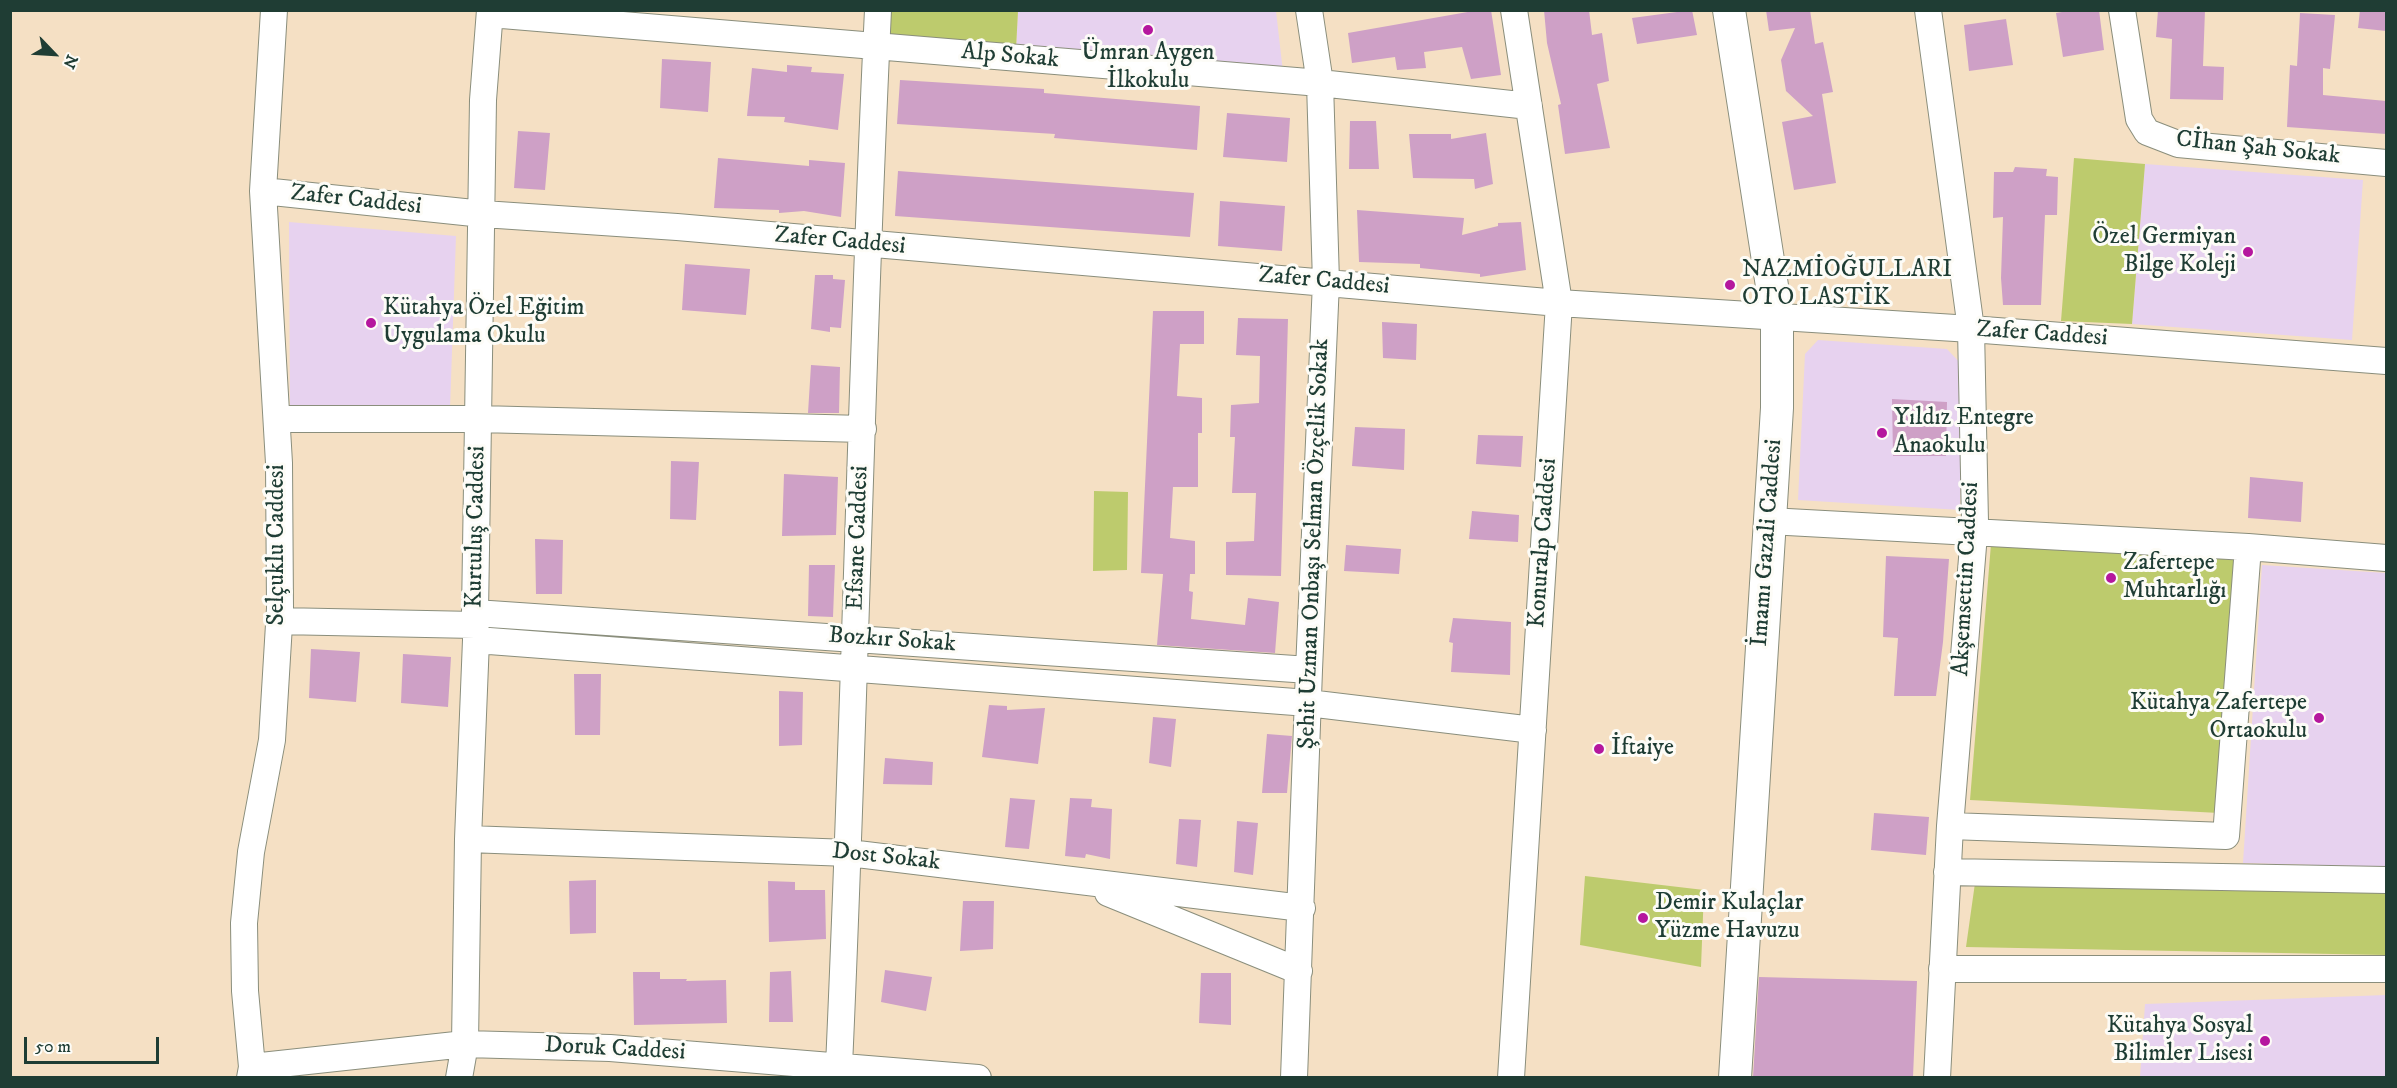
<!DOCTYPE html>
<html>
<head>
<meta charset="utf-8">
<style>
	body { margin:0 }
	#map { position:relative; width:2397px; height:1088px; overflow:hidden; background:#f5e0c4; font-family:"IM FELL DW Pica",serif }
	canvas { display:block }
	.frame { position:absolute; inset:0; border:12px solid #1f3d34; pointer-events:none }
	.north { position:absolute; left:24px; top:24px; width:60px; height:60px; -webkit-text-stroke:4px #fdfcf7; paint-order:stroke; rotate:115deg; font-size:16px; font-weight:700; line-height:24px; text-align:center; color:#1f3d34 }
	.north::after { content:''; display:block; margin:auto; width:21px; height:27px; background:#1f3d34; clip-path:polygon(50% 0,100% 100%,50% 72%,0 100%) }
	.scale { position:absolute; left:24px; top:1037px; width:135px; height:27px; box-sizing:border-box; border:3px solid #1f3d34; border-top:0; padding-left:8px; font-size:18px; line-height:21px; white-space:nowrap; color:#1f3d34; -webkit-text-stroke:4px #fdfcf7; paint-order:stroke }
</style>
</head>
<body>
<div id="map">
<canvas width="2397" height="1088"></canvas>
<div class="frame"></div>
<div class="north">N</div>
<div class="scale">50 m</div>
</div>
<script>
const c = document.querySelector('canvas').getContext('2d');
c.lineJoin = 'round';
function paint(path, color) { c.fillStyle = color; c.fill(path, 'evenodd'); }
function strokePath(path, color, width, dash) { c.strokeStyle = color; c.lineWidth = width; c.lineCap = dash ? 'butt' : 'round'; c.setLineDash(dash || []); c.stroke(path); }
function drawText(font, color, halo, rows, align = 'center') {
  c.font = font + ' "IM FELL DW Pica",serif'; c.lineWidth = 6; c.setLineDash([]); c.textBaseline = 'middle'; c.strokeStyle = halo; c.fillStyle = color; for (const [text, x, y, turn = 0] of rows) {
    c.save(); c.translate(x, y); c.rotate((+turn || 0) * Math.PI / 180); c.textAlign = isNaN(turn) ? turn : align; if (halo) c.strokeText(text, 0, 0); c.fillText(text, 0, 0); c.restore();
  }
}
paint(new Path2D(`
	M1018,11H1276L1283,72L1016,49Z
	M2145,164L2363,180L2352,340L2132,324Z
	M289,222L456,236L450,409L290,412Z
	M1818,340L1947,349L1964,367L1960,510L1798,500L1805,354Z
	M2262,565L2386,573V867L2243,863Z
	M2386,995V1077H2140L2145,1004Z`), '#e7d2ef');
paint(new Path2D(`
	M889,11H1018L1016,49L887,37Z
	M2074,158L2145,164L2132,324L2061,321Z
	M1094,491L1128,492L1127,570L1093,571Z
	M1991,544L2239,560L2219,813L1970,800Z
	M1585,876L1704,890L1701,967L1580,945Z
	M1975,883L2386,888V955L1966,947Z`), '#bdcb6d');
paint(new Path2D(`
	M1479,10H1491L1501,75L1471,79L1462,47L1424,52L1426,68L1397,70L1395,57L1352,63L1348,33Z
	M1544,10H1589L1592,35L1602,33L1609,81L1597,84L1610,148L1565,154L1558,105L1561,104L1547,43Z
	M1692,10L1697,35L1637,44L1632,18Z
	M1766,10H1810L1815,44L1823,42L1833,92L1822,94L1836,183L1794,190L1782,122L1813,116L1786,91L1781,60L1795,28L1769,31Z
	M2074,10H2099L2104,50L2063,57L2056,13Z
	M2158,10H2205L2203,66L2224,67L2223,100L2170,99L2172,39L2156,37Z
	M2360,10H2386V31L2358,28Z
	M2300,13L2335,15L2330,69L2323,68V95L2386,101V134L2287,127L2290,65L2297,66Z
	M2006,19L2013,65L1969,71L1964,25Z
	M662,59L711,62L708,112L660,108Z
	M787,65L812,67L811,72L844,74L838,130L784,122L785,117L747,116L752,68L787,72Z
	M900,80L1044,89V93L1200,106L1197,150L1054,138L1055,134L897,124Z
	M1227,113L1290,118L1287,162L1223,157Z
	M1350,121H1376L1379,169H1349Z
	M518,131L550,133L545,190L514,188Z
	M1486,133L1493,184L1475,189L1474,179L1413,178L1409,134H1451V139Z
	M718,158L809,166V160L845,163L841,217L804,211L779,213V210L714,208Z
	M2015,167L2047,169L2046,176L2058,177L2057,215H2045L2041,305H2003L2001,278L2003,217L1993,218L1994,172H2013Z
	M898,171L1194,193L1190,237L895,216Z
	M1220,201L1285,206L1282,251L1218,246Z
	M1357,210L1464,218L1462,235L1498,226V223L1521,222L1526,270L1480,277V274L1420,268V264L1359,262Z
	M685,264L750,269L746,315L682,310Z
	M815,275H833V279L845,280L841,328L830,327V332L811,329Z
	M1153,311H1204V344H1180L1177,396L1202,398V433H1198V487H1173L1170,538L1195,541V574H1190L1189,591L1193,592L1191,619L1245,625L1248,598L1279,602L1275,653L1157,645L1163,574L1141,573Z
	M1238,318L1288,319L1281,576L1226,575V542L1254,541L1256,493H1232L1235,437H1230L1231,405L1259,403L1260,356L1236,355Z
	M1382,322L1417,324L1416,360L1383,358Z
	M811,365L840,367L839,413H808Z
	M1892,399L1947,402L1946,456H1893Z
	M1355,427L1405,429L1404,470L1352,466Z
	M1478,435L1523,436L1521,467L1476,464Z
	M671,461L699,462L696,520L670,519Z
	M784,474L838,477L836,535L782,536Z
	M2250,477L2303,482L2301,522L2248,518Z
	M1472,511L1519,515L1518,542L1469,539Z
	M535,539L563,540L562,594H536Z
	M1346,545L1401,549L1399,574L1344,571Z
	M1886,556L1949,559L1943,642L1936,696H1894L1898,638L1883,637Z
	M809,565H835L833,617L808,616Z
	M1453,618L1511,622L1510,675L1451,672L1453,643L1449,642Z
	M311,649L360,652L356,702L309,698Z
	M403,654L451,657L448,707L401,703Z
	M574,674H601L600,735H575Z
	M779,691L803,692L802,745L779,746Z
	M989,705L1007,706V710L1045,708L1038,764L982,757Z
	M1153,717L1176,719L1171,767L1149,763Z
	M1267,734L1292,736L1287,793H1262Z
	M885,758L933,762L932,785L883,784Z
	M1010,798L1035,800L1029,849L1005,847Z
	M1070,798L1092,799L1091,807L1112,809L1110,859L1086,854L1085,858L1065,856Z
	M1874,813L1929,817L1926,855L1871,850Z
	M1179,819L1201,820L1197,867L1176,864Z
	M1237,821L1258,823L1253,875L1234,872Z
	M596,880V933L570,934L569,881Z
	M768,881L795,882V890H825L826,939L769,942Z
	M963,901H994L993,949L960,951Z
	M885,970L932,977L926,1011L881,1002Z
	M791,971L793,1022H769L770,972Z
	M633,972H660V979H687L686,981L726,980L727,1023L634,1025Z
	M1201,973H1231V1025L1199,1023Z
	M1759,977L1917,981L1913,1077H1753Z`), '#cea0c6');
const minor = new Path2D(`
	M1928,10L1971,329L1975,522L1950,826L1937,1078
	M2122,10L2139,119L2147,132L2178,144L2386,163
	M490,14L1320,83L1529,106
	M263,191L483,214L677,227L1559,303L1971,329L2386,361
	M277,419H479L863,429
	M1769,521L2248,547L2386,558
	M475,613L1309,670
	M279,621L475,625
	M476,640L1308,703L1533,730
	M1950,826L2226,836L2248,547
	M468,839L849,853L1302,908
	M1947,872L2386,880
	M1108,893L1299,971
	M1942,969H2386
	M839,1066C855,714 861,362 878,10
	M252,1067L465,1044L610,1048L978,1078
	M250,1078L252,1067L245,991L244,923L251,852L272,740L280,608L279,463L263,191L274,10
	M459,1078L465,1044L468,839L476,640L475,613L483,100L490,10
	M1294,1078L1309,670L1326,282L1320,83L1309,10
	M1511,1078L1559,303L1514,10`);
const major = new Path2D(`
	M1729,10L1777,318V408L1735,1078`);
strokePath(minor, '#8a8e7c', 28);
strokePath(major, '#8a8e7c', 34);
strokePath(minor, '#fff', 26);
strokePath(major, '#fff', 32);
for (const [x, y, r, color] of [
	[1148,30,6,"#b5179e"],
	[2248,252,6,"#b5179e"],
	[1730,285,6,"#b5179e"],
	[371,323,6,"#b5179e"],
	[1882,433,6,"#b5179e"],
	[2111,578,6,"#b5179e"],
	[2319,718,6,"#b5179e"],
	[1599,749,6,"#b5179e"],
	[1643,918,6,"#b5179e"],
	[2265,1041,6,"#b5179e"]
]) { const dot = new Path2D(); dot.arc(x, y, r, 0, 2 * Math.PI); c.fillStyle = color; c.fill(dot); strokePath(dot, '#fdfcf7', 2); }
drawText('24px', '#1f3d34', '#fdfcf7', [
	["Ümran Aygen",1148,54,"center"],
	["İlkokulu",1148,82,"center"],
	["Özel Germiyan",2236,238,"right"],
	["Bilge Koleji",2236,266,"right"],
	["NAZMİOĞULLARI",1742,271],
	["OTO LASTİK",1742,299],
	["Kütahya Özel Eğitim",383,309],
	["Uygulama Okulu",383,337],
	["Yıldız Entegre",1894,419],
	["Anaokulu",1894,447],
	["Zafertepe",2123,564],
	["Muhtarlığı",2123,592],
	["Kütahya Zafertepe",2307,704,"right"],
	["Ortaokulu",2307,732,"right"],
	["İftaiye",1611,749],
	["Demir Kulaçlar",1655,904],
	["Yüzme Havuzu",1655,932],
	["Kütahya Sosyal",2253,1027,"right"],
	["Bilimler Lisesi",2253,1055,"right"]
], 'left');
drawText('24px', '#1f3d34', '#fdfcf7', [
	["Alp Sokak",1010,57,5],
	["Cİhan Şah Sokak",2258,149,6],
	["Zafer Caddesi",356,201,6],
	["Zafer Caddesi",840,242,5],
	["Zafer Caddesi",1324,282,5],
	["Zafer Caddesi",2042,335,4],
	["Kurtuluş Caddesi",477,527,-89],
	["Efsane Caddesi",859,538,-88],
	["Konuralp Caddesi",1544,543,-86],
	["İmamı Gazali Caddesi",1768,543,-86],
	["Şehit Uzman Onbaşı Selman Özçelik Sokak",1315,544,-88],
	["Selçuklu Caddesi",278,545,-90],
	["Akşemsettin Caddesi",1967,579,-87],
	["Bozkır Sokak",892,641,4],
	["Dost Sokak",886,858,6],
	["Doruk Caddesi",615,1050,3]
]);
</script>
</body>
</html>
